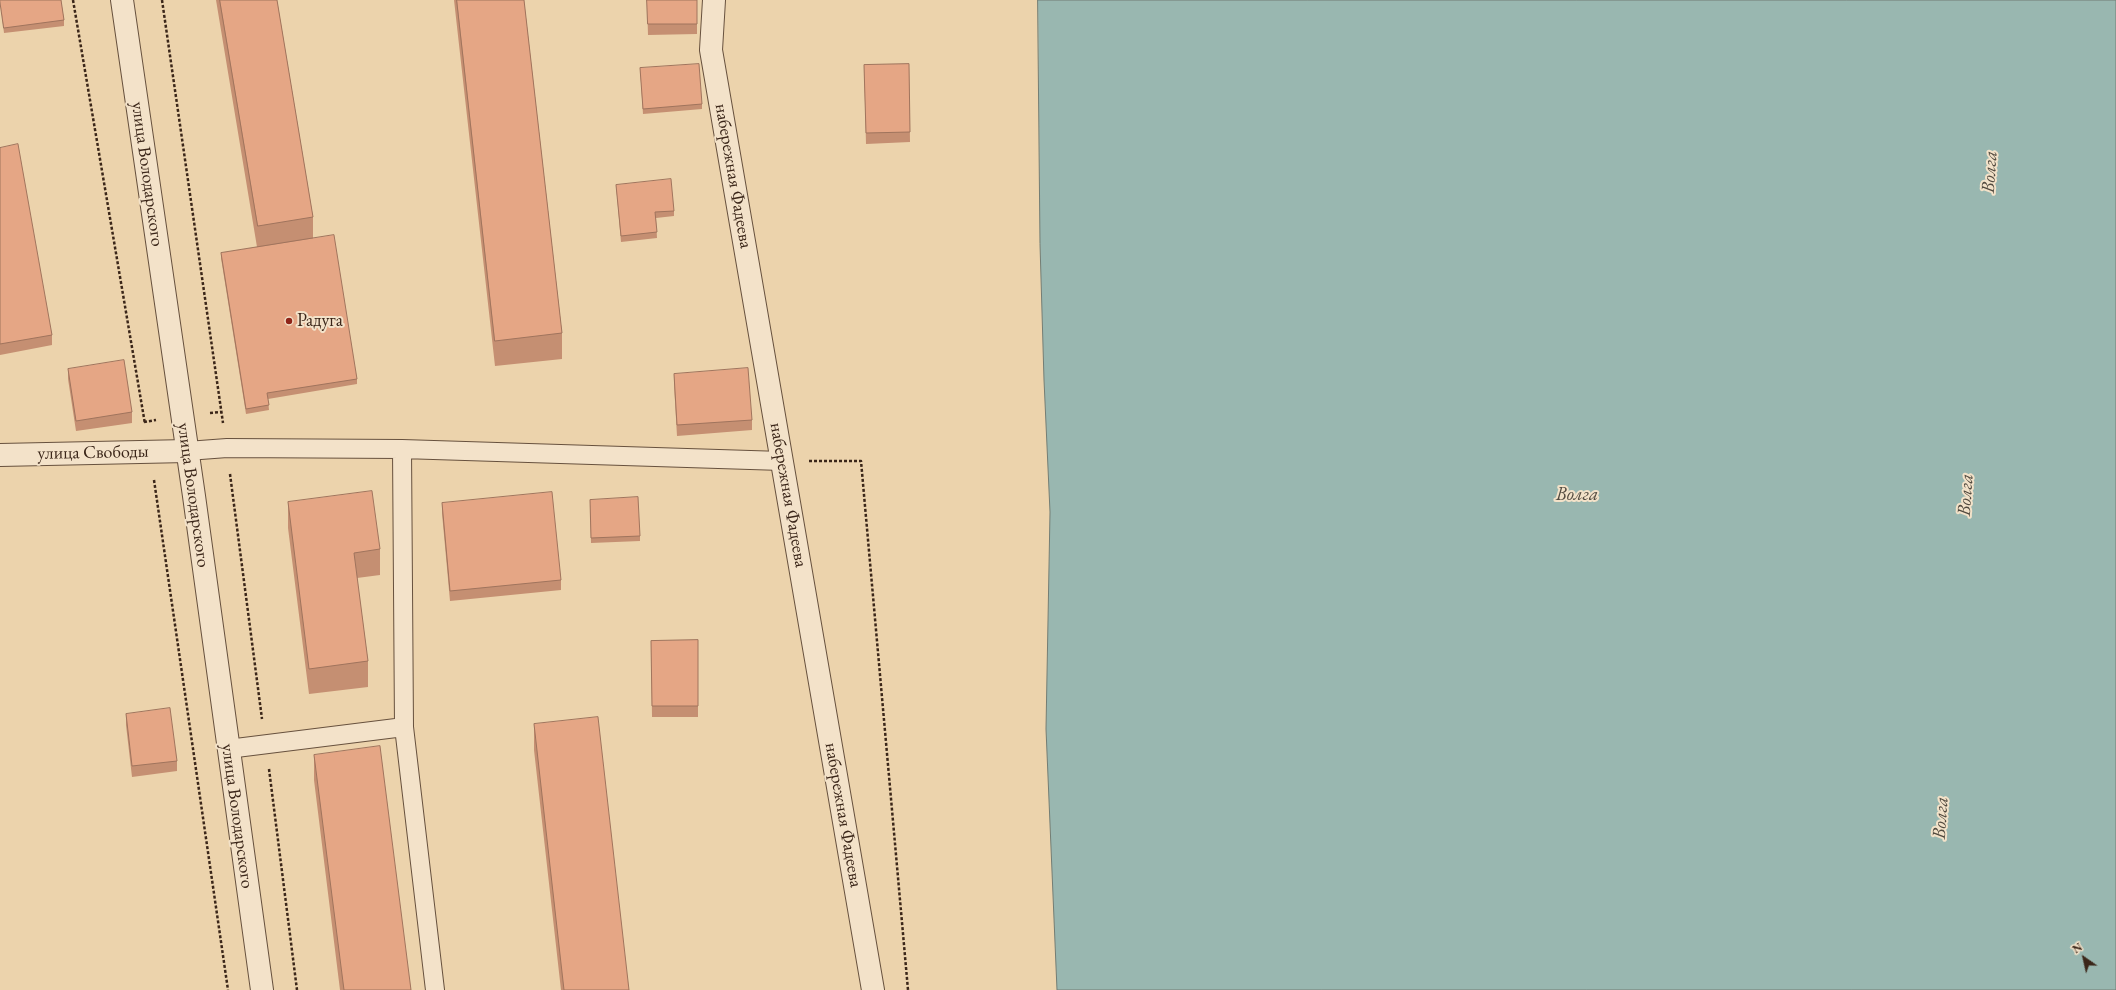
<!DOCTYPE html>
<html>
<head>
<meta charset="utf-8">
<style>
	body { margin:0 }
	#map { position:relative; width:2116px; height:990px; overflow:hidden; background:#ecd3ac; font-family:"EB Garamond",serif }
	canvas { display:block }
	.north { position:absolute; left:2064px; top:938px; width:40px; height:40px; -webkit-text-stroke:3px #f3e2c9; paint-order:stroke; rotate:326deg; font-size:11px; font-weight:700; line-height:16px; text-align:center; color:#3b2619 }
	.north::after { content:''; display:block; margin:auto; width:14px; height:18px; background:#3b2619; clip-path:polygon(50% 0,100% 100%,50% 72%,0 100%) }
</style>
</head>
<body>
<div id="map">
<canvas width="2116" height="990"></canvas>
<div class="north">N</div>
</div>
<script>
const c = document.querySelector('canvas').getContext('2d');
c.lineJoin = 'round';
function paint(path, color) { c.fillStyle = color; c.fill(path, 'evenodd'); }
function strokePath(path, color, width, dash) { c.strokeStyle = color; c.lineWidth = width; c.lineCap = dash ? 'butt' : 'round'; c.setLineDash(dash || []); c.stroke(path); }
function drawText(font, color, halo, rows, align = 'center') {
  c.font = font + ' "EB Garamond",serif'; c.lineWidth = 4; c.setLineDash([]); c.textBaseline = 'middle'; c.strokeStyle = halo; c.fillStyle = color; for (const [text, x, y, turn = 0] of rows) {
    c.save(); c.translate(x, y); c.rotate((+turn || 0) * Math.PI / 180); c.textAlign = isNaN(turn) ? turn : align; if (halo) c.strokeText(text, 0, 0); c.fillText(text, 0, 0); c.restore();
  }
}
const water = new Path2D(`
	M1038,0H2116V990H1057L1046,729L1050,512L1044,380L1040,244Z`);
paint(water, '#99b7b0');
strokePath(water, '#737d74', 1);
const service = new Path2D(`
	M402,449L404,727L435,990
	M187,451L227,448L402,449L782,461
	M228,749L404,727`);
const minor = new Path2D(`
	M714,0L711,50L873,990
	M0,455L187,451`);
const tertiary = new Path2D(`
	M122,0L194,496L262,990`);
strokePath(service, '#67513e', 20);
strokePath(minor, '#67513e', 24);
strokePath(tertiary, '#67513e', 24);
strokePath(new Path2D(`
	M73,0L145,424
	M162,0L223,423
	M210,413L221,412
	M144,422L156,420
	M809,461H861L908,990
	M230,474L262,719
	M154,480L228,990
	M269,769L297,990`), '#3b2619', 2.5, [3, 2]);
strokePath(service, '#f3e2c9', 18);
strokePath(minor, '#f3e2c9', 22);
strokePath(tertiary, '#f3e2c9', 22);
paint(new Path2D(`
	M0,0H61L64,20V26L4,33Z
	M216,0H277L313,217V238L357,379V384L268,399L269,410L246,414L221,258V253L257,247Z
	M454,0H524L562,333V359L495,366Z
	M647,0H697V34L648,35Z
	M909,64L910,142L866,144L864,65Z
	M640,68L702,104V109L643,114Z
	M0,148L52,335V345L0,355Z
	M616,185L674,211V216L656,218L657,238L621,242Z
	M68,369L132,412V423L76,431L68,379Z
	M674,374L752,420V430L677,436L674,384Z
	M590,500L640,536V541L591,543Z
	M288,502L380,549V575L357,578L368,661V687L309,694L288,528Z
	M442,503L561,580V590L450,601L442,513Z
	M698,640V717H652L651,641Z
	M126,714L177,761V771L132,777L126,725Z
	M534,724L629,990H561L534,750Z
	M314,755L411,990H340L314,780Z`), '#c58f72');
const building = new Path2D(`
	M0,0H61L64,20L4,28Z
	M220,0H277L313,217L258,226Z
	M457,0H524L562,333L495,341Z
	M647,0H697V24H648Z
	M699,64L702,104L643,109L640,68Z
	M909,64L910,132L866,133L864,65Z
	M18,144L52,335L0,344V148Z
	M671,179L674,211L655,212L657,232L621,236L616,185Z
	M334,235L357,379L267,393L269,405L246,409L221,253Z
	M124,360L132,412L76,421L68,369Z
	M748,368L752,420L677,425L674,374Z
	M372,491L380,549L354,553L368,661L309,669L288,502Z
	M552,492L561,580L450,591L442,503Z
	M638,497L640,536L591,538L590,500Z
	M698,640V706H652L651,641Z
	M170,708L177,761L132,766L126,714Z
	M598,717L629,990H564L534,724Z
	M380,746L411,990H344L314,755Z`);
paint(building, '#e5a685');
strokePath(building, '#a0745d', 1);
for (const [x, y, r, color] of [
	[289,321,4,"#8f2418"]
]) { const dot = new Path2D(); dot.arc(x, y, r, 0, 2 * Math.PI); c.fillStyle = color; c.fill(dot); strokePath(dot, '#f3e2c9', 1.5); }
drawText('18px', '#3b2619', '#f3e2c9', [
	["улица Володарского",147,174,82],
	["набережная Фадеева",733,176,80],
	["улица Свободы",93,453,-1],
	["улица Володарского",193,495,82],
	["набережная Фадеева",788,495,80],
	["набережная Фадеева",843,815,80],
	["улица Володарского",237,816,82]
]);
drawText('18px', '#3b2619', '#f3e2c9', [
	["Радуга",297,321]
], 'left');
drawText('italic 19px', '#524a3f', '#f3e2c9', [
	["Волга",1990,172,-86],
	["Волга",1577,495],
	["Волга",1966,495,-86],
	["Волга",1941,818,-86]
]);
</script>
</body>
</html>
